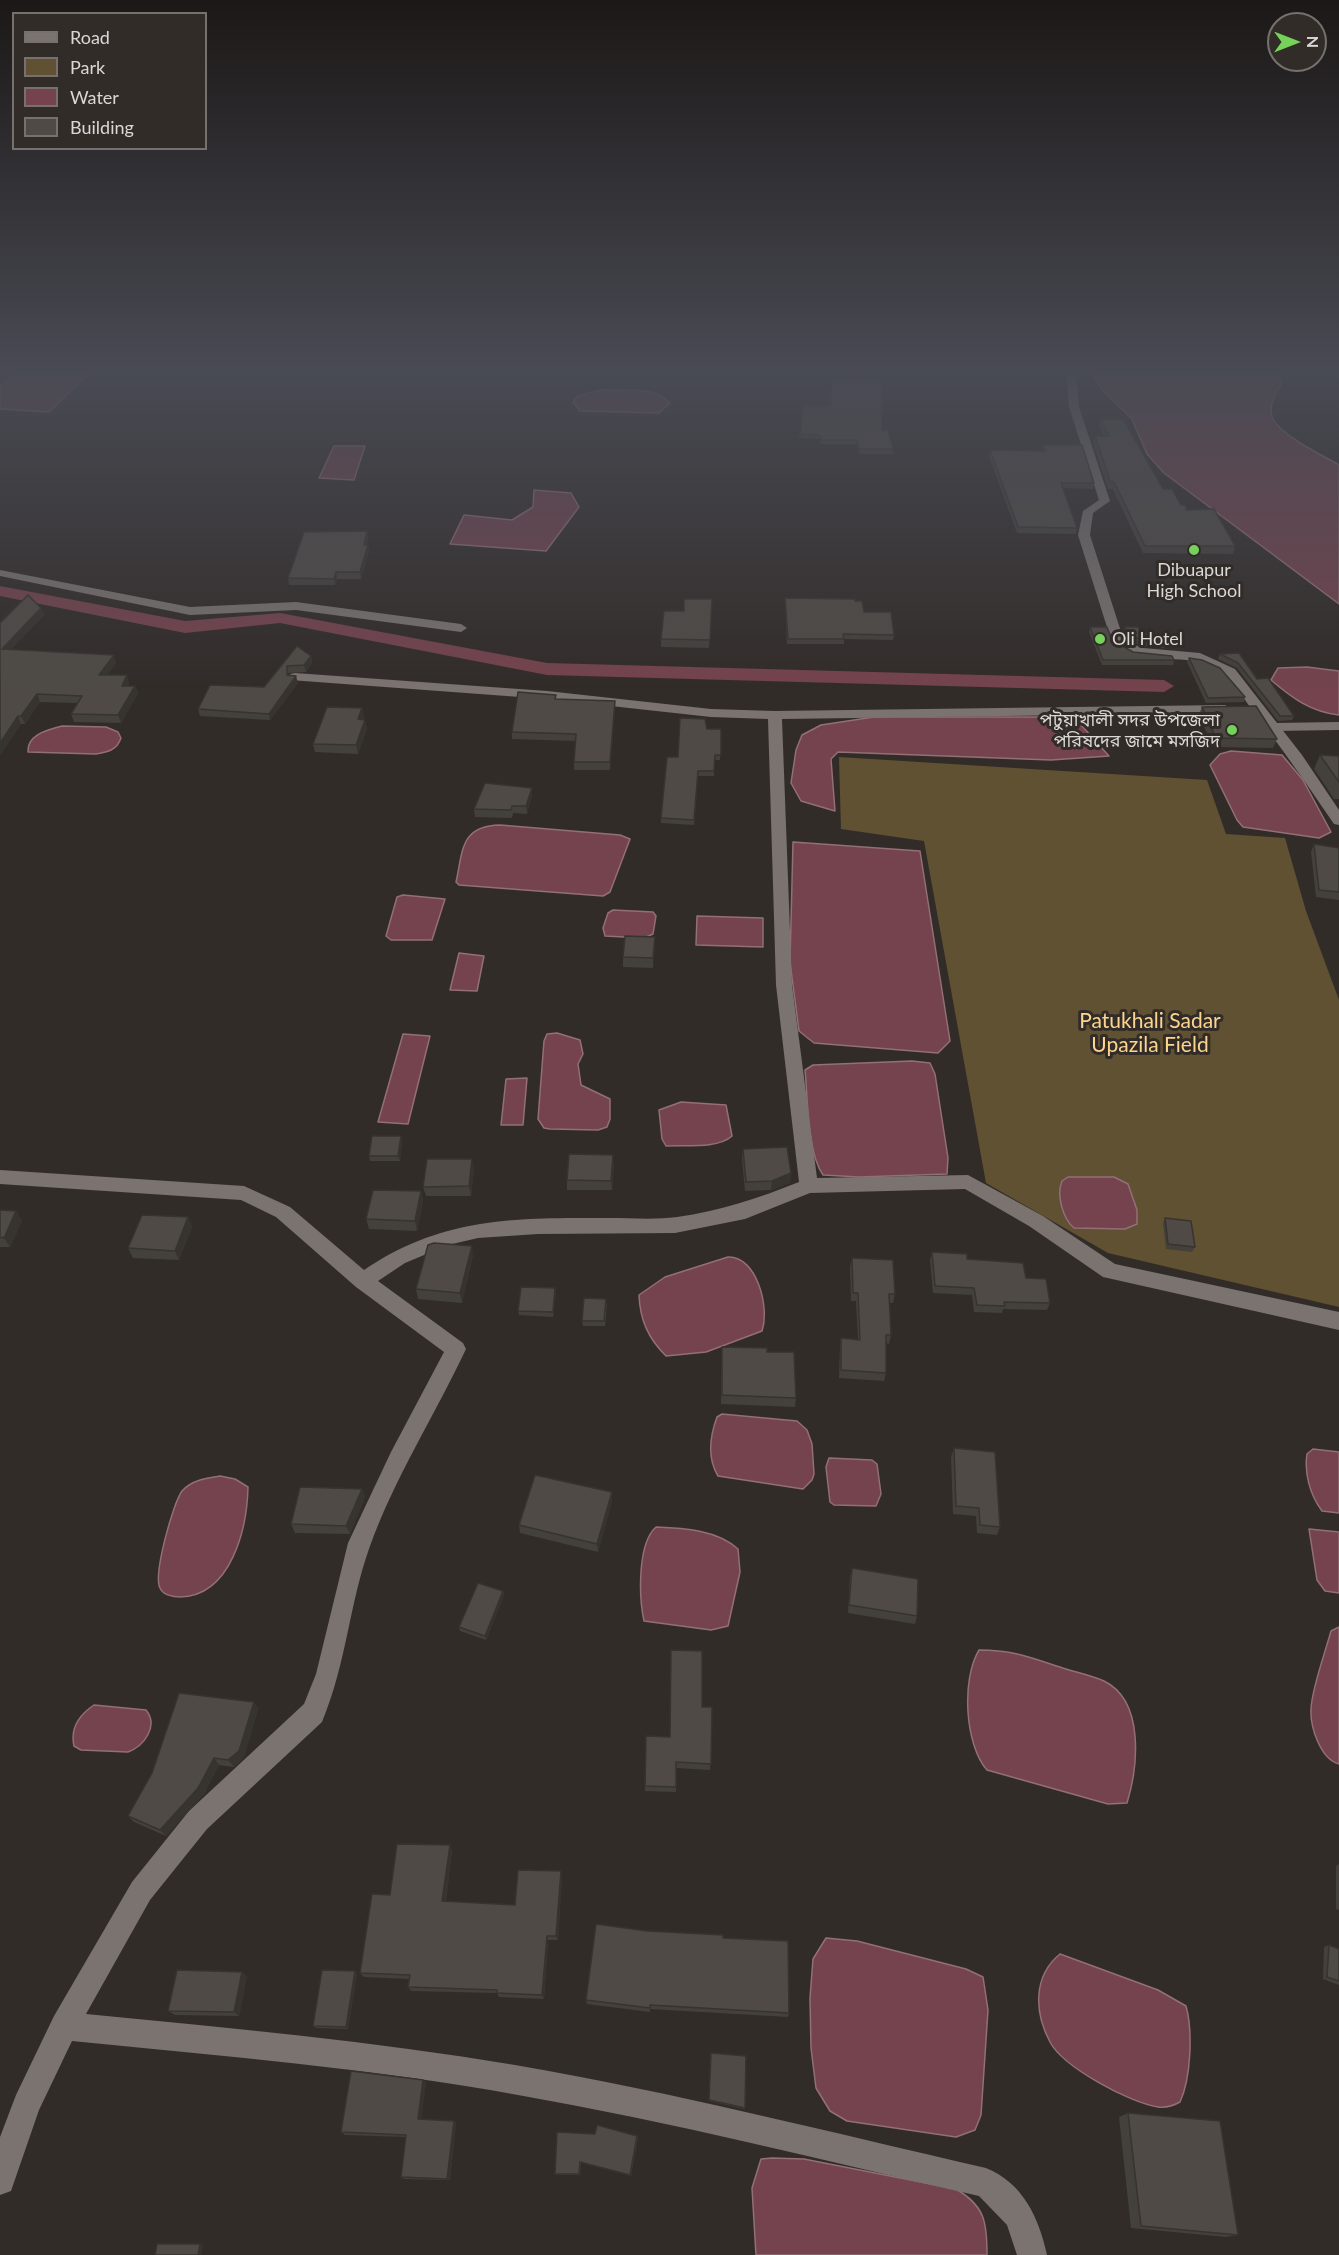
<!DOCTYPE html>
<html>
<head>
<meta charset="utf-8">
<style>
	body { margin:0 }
	#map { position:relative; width:1339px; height:2255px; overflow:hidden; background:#322c29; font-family:Lato,sans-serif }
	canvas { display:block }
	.legend { position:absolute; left:12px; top:12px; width:195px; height:138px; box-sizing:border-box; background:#322c29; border:2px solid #76706e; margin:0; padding:8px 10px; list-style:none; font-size:18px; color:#dbd7d5 }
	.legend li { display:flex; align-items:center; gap:12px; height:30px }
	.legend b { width:30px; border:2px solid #76706e }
	.north { position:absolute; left:1267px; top:12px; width:60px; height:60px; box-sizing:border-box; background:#322c29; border:2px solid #76706e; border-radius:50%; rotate:90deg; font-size:16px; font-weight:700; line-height:24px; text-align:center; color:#dbd7d5 }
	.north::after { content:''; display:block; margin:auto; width:21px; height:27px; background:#76d25a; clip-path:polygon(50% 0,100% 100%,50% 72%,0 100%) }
</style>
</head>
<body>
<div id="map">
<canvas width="1339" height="2255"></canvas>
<ul class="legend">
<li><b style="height:8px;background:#7a7370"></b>Road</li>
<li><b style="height:16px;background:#615133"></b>Park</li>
<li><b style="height:16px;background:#74434d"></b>Water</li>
<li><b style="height:16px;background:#4f4a45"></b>Building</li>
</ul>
<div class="north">N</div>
</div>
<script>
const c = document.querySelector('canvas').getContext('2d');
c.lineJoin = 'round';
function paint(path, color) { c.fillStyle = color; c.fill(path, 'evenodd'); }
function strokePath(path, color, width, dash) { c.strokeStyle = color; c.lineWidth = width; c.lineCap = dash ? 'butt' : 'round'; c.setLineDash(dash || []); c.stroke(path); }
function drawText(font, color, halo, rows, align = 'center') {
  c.font = font + ' Lato,"Noto Sans Bengali",sans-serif'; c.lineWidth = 6; c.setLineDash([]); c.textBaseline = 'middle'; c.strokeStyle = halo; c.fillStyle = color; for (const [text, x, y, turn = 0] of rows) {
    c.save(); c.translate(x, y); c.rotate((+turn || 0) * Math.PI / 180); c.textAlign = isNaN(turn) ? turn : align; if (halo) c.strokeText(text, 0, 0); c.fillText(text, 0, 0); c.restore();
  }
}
paint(new Path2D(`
	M839,757L1207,780L1226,834L1285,838L1306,911L1339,1000V1307L1108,1253L986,1183L924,841L841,829Z`), '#615133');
const water = new Path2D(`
	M17,372H91L49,412L0,409V386Z
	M1090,372H1278L1282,383C1276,393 1267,407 1273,419C1282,436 1322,455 1339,465V604L1164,473L1147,454L1132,419L1103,391Z
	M600,390C624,392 653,384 670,403L659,413L580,411L573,402L577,396Z
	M334,446H365L354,480L319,478Z
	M534,490L571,493L579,507L546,551L450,544L464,515L512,520L533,507Z
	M1307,667L1339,671V715C1311,712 1292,698 1271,680L1278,668Z
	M874,717H1074L1109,756L1051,760L838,752L831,759L835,811L801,801L791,783L796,750L802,735L821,725Z
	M62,726L106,727L118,732L121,738C117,750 108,752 96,754L28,752C27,734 48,730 62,726Z
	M1231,751L1282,755L1303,780L1331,832L1319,838L1243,827L1237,820L1210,765L1220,754Z
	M500,825L620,835L630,839L610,892L603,896L459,885L456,882C463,851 460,826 500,825Z
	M793,842L920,851L950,1041L938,1053L814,1043L799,1031L790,962Z
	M403,895L445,899L432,940H391L386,936L397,897Z
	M613,910L653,912L656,916L653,934L644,938L605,936L603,928L608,913Z
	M697,916L763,918V947L696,945Z
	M459,953L484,956L477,991L450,990Z
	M557,1033L580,1040L583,1054L578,1064L581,1085L610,1099V1119L607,1127L598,1130L550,1129L544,1128L538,1119L544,1041L547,1034Z
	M403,1034L430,1036L408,1124L378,1122Z
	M912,1061L930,1063L935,1074L948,1158L947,1174L859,1177L823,1175C807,1152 808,1099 805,1070L813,1065Z
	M527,1078L523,1125H501L506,1079Z
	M681,1102L726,1105L732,1136C718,1149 685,1145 666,1146L662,1139L659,1110Z
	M1068,1177H1114L1128,1184L1137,1210V1224L1125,1229L1074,1228C1063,1219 1056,1195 1062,1181Z
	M728,1257C757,1256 770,1308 762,1331L706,1352L666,1356C648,1338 640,1320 639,1295L665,1277Z
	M722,1414L797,1421L807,1430L812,1444L814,1474L812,1480L803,1489L718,1476C707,1458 710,1436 717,1417Z
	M1313,1449L1339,1452V1513L1322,1511C1310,1495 1304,1473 1307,1454Z
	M829,1458L872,1460L877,1464L881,1494L876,1506L834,1505L830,1502L826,1467Z
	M220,1476L235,1479L248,1487C247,1529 231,1596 180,1597C173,1597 163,1595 160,1588C153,1575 173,1503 182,1491C192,1480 207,1478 220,1476Z
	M656,1527C684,1528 717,1530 738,1549L740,1572L728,1626L711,1630L644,1621C639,1598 637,1544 656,1527Z
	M1309,1529L1339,1532V1593L1325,1591L1317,1580Z
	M1339,1627V1764C1320,1759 1310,1726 1311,1709C1312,1688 1325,1653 1331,1631Z
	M979,1650C1012,1650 1029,1657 1060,1667C1074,1672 1090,1675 1104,1681C1145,1701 1138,1767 1127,1803L1108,1804L987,1770C965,1745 961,1680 979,1650Z
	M94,1705L146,1710C159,1726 144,1746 128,1752L81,1750L74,1746C70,1728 79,1715 94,1705Z
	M826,1938L857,1941L966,1969L983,1977L988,2010L981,2115L975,2130L956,2137L847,2121L830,2111L816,2088L811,2048L810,1998L813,1959Z
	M1060,1954L1158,1990L1186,2006C1193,2031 1191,2078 1180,2102C1173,2106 1166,2108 1158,2107C1130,2103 1063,2067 1050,2042C1034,2012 1033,1976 1060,1954Z
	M772,2158L804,2159L956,2189C985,2206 987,2222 987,2255H756L752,2188L761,2159Z`);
paint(water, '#74434d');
strokePath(water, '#936f76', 1.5);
paint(new Path2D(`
	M0,586L185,621L280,613L547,663L1164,680L1174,686L1164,692L547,675L280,623L185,633L0,596Z`), '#74434d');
paint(new Path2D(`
	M0,570L190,607L296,602L461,624L467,628L461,632L296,610L190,615L0,576Z
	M295,673L547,691L711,709L775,711L1225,705L1232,709L1225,713L782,719L792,985L817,1178L968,1175L1043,1216L1115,1264L1339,1312V1330L1103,1277L1029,1226L965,1189L810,1193L745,1219L675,1233L538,1234L478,1238L448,1245L405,1263L378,1281L463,1343L466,1349C435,1415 395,1477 370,1546C349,1604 347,1662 322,1722L207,1829L150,1900L86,2014C230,2028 373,2041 515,2065C673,2092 829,2132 986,2168C1023,2183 1039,2218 1047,2255H1017L1007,2225L979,2196C825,2161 673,2122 518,2095C370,2068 221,2056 72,2041L39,2110L11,2191L0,2195V2137L16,2095L54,2016L132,1882L189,1811L304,1704L316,1674L348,1543L391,1452L444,1352L356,1287L276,1217L241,1200L0,1184V1170L244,1186L290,1207L364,1270C444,1216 516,1218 608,1218C631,1218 655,1220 677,1217C720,1211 759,1198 799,1182L776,985L768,719L711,717L547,699L290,680V674Z
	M1339,722V730L1274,731L1267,727L1274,723Z`), '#7a7370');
paint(new Path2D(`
	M1066,372H1076L1079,407L1110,501L1093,513L1090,535L1124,641L1143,648L1200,653L1235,669L1302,755L1339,810V825L1334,824C1308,786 1282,748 1253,711C1241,695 1231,677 1213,667C1185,652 1132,667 1112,643L1078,535L1083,511L1099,500L1069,407Z`), '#7a7370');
paint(new Path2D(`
	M803,406H831L882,430L893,449V454H859L857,444H820V439L799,438Z
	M1100,419L1163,489L1181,505L1235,546L1233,554L1143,553L1113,489H1108L1093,443L1095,436H1104L1099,426Z
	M1043,445L1094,483L1093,489L1063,488L1077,528L1076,534L1017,533L989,456L990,450L1042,451Z
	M367,531L368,538L367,545L369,551L361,579H337L335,585H289L288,578Z
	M785,598L855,601L864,612L894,635L893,640L844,639V644H787Z
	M712,599L709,648L661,647V639L684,611Z
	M41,608L44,615L11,649L116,663L107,675L129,683L128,686H135L138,693L121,723L74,722L71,714L77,703L40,702L25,724H21L0,755V623Z
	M1090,627L1133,652L1174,660L1173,665H1102L1089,632Z
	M1125,627L1167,643L1165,648L1143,646L1126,639L1124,632Z
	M297,646L311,656L312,663L306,672L288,673V675L298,683L270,720L200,716L198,709L264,687Z
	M1239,653L1257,679L1294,716L1292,720L1278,721L1237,668L1218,659L1220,654Z
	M1189,658L1245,697L1244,702L1206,703L1187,662Z
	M556,695V699L615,709L610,770H574V762L576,741L512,739V732Z
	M1202,707L1277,739L1273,748L1213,747L1199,715Z
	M362,708L364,717L363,720H365L367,729L358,754L315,752L313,744Z
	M707,729H721L720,760H714V776H698L694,825L661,823V818L678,757Z
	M1320,755L1339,756V799H1334L1314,769Z
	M532,788V795L527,814L513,813L512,818L475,817L474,809Z
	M1314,844L1339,848V900L1316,897L1311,852Z
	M655,937L653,968L623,967V957Z
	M401,1136L402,1141L400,1161H370L369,1156Z
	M743,1149L791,1173L790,1183L771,1190L745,1191L742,1159Z
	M614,1165L612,1190H567V1180Z
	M474,1168L471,1196H426L423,1187Z
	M421,1191L423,1201L417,1231L369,1229L366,1219Z
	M0,1210L16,1211L22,1221L10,1247H0Z
	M188,1217L192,1227L179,1260L133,1258L128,1248Z
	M1165,1218L1195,1247L1192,1252L1166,1249L1163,1223Z
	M932,1252L967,1259L1026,1278L1050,1303L1047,1310L1003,1309L1002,1313L974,1312L972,1295L933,1293L930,1260Z
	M473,1255L462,1303L418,1299L416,1289Z
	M852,1258L895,1294L893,1303H889L891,1335L889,1344L886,1343V1373L884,1381L839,1378L840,1346L841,1338L858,1339L856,1301H851L850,1267Z
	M555,1288L556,1292L553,1317L519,1315L518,1311Z
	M607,1303L605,1326H583L582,1321Z
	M722,1347L767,1352L796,1398L795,1407L721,1404Z
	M954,1448L1000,1527L997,1535L977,1533L976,1516L953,1514L951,1457Z
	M362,1489L365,1497L350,1534L295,1533L291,1524Z
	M612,1492V1501L598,1552L520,1533L519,1525Z
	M852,1568L917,1616L915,1624L848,1613L850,1576Z
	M503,1591L504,1595L486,1640L460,1631L459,1627Z
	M254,1702L258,1709L244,1757L234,1767L219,1765L204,1794L166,1836L134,1822L128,1816Z
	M702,1707H712L710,1770L676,1768V1792L645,1791V1786L670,1737Z
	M452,1851L446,1901L515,1905L562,1876L558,1940H548L544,1999L499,1997L497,1993L411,1991L408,1987L409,1979L364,1977L360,1973L390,1895Z
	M1339,1864V1910L1336,1909V1866Z
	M647,1931L723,1938L789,2013L788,2017L650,2009V2012L587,2004L586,2000Z
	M1329,1945L1339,1949V1985L1323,1979L1324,1947Z
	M355,1971L357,1973L348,2029L316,2028L313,2026Z
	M247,1976L239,2016L175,2015L168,2011Z
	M711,2053L745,2108L744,2109L709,2101Z
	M426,2082L421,2119L454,2121L456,2123L450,2180L404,2179L401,2177L406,2137L345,2135L341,2132Z
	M1128,2113L1238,2235L1226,2237L1131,2228L1119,2117Z
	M638,2137L631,2176L581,2163L580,2175H555V2174Z`), '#44403b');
paint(new Path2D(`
	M367,531L368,538L365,551L364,545Z
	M368,545L369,551L361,579L360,572Z
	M336,572L337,579L335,585L334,579Z
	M41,608L44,615L5,656L2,649Z
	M114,655L116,663L102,682L99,675Z
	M311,656L312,663L306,672L304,665Z
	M127,675L129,683L124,693L122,686Z
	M296,676L298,683L270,720L269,714Z
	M135,686L138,693L121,723L118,715Z
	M37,694L40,702L25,724L21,716Z
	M615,701V709L610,770V762Z
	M362,708L364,717L360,728L358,719Z
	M18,716L21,724L0,755V743Z
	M365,720L367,729L358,754L356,745Z
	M532,788V795L527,814L526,806Z
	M655,937V947L653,968V958Z
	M401,1136L402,1141L400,1161L398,1156Z
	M613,1155L614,1165L612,1190L611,1181Z
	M472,1159L474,1168L471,1196L469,1186Z
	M791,1173L790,1183L771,1190L772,1181Z
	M421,1191L423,1201L417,1231L415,1221Z
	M16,1211L22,1221L10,1247L4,1238Z
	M188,1217L192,1227L179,1260L175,1251Z
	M472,1246L473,1255L462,1303L460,1293Z
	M555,1288L556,1292L553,1317V1312Z
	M362,1489L365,1497L350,1534L346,1526Z
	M612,1492V1501L598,1552L597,1544Z
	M503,1591L504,1595L486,1640L485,1636Z
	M254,1702L258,1709L244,1757L234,1767L228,1760Z
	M214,1758L219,1765L204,1794L166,1836L160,1830Z
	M450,1845L452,1851L445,1906L442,1901Z
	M561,1871L562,1876L558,1940L556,1936Z
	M547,1936L548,1940L544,1999L542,1995Z
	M355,1971L357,1973L348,2029L346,2027Z
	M242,1972L247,1976L239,2016L234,2012Z
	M423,2080L426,2082L421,2121L418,2119Z
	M454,2121L456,2123L450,2180L447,2179Z
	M200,2244L203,2245L201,2255H198Z`), '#373430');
const building = new Path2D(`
	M831,379L882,380V430H888L893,449H859L857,440H821L820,435L800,434L803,406H831Z
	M1100,419H1123L1163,489H1172L1181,505H1185L1187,510L1214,509L1235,546H1145L1114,482L1110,481L1095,436H1109Z
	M1043,445H1082L1094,483H1061L1077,528L1018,527L990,450L1045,451Z
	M367,531L364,545H368L360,572H336L334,579L288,578L304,532Z
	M28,595L41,608L2,649L114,655L99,675H127L122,686H135L118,715L71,714L82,696L37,694L21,716H18L0,743V623Z
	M785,598L855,599V601H862L864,612H891L894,635L843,634L844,639H788Z
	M684,599H712L710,640L661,639L664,611H684Z
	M1090,627H1107L1112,640L1133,652L1172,656L1174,660H1103Z
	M1125,627H1138L1141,633L1163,634L1167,643L1145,641L1127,634Z
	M297,646L311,656L304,665L287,666V675L296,676L269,714L198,709L210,685L264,687Z
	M1239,653L1257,679L1268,678L1294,716H1280L1238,663L1220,654Z
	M1189,658L1202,660L1220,668L1245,697L1208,698Z
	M518,692L556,695L555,699L615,701L610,762H574L576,734L512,732Z
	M1256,706L1277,739L1216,738L1202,707Z
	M327,707L362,708L358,719L365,720L356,745L313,744Z
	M680,718L705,719L707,729H721V755H715L714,771H698L694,820L661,818L667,757H678Z
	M1320,755L1339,756V782Z
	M485,783L532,788L526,806H512L511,810L474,809Z
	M1314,844L1339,848V892L1319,890Z
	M625,936L655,937L653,958L623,957Z
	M372,1136H401L398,1156H369Z
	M787,1147L791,1173L772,1181L746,1182L743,1149Z
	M569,1154L613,1155L611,1181L567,1180Z
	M427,1159H472L469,1186L423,1187Z
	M373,1190L421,1191L415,1221L366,1219Z
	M0,1210L16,1211L4,1238L0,1237Z
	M142,1215L188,1217L175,1251L128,1248Z
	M1165,1218L1191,1221L1195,1247L1168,1244Z
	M434,1243L472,1246L460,1293L416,1289L428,1245Z
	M932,1252L967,1254V1259L1023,1263L1026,1278L1046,1279L1050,1303L1004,1302L1005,1306L977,1305L974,1288L935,1286Z
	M852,1258L893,1260L895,1294H889L891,1335H886V1373L841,1370V1338L860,1340L858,1293H853Z
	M521,1287L555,1288L553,1312L518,1311Z
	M584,1298L606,1299L604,1321H582Z
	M722,1347L767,1348V1352H794L796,1398L722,1395Z
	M954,1448L995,1452L1000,1527L980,1525L979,1508L956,1506Z
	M535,1475L612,1492L597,1544L519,1525Z
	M300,1487L362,1489L346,1526L291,1524Z
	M852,1568L918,1579L917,1616L849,1605Z
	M478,1583L503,1591L485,1636L459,1627Z
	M671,1650L702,1651V1707H712L711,1764L676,1762V1787L645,1786L646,1736L670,1737Z
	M179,1693L254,1702L239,1751L228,1760L214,1758L198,1788L160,1830L128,1816L152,1773Z
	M397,1844L450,1845L442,1901L515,1905L518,1870L561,1871L556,1936H547L542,1995L497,1993V1990L408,1987L410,1975L360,1973L372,1894L390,1895Z
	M596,1924L647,1931L723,1935V1938L788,1941L789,2013L650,2005V2008L586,2000Z
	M1329,1945L1339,1949V1981L1327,1977Z
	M177,1970L242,1972L234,2012L168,2011Z
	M322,1970L355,1971L346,2027L313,2026Z
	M711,2053L746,2056L745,2108L709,2100Z
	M351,2071L423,2080L418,2119L454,2121L447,2179L401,2177L406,2135L341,2132Z
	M1128,2113L1220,2121L1238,2235L1141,2226Z
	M597,2125L637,2136L630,2175L580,2162L579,2174H555L557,2132L595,2134Z
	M157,2244H200L198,2255H155Z`);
paint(building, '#4f4a45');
strokePath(building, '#373430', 1.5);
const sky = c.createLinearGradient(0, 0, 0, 688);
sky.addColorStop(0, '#1c1817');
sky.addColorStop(0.54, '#494b54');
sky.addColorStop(1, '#494b5400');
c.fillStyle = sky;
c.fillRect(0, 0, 1339, 688);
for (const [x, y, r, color] of [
	[1194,550,6,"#76d25a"],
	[1100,639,6,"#76d25a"],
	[1232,730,6,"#76d25a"]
]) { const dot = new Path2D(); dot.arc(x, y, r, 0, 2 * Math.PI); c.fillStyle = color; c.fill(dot); strokePath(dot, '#322c29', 2); }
drawText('18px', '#dbd7d5', '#322c29', [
	["Dibuapur",1194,570],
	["High School",1194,591],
	["Oli Hotel",1112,639,"left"],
	["পটুয়াখালী সদর উপজেলা",1220,720,"right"],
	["পরিষদের জামে মসজিদ",1220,741,"right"]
]);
drawText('21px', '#fbd58e', '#322c29', [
	["Patukhali Sadar",1150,1021],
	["Upazila Field",1150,1045]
]);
</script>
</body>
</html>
